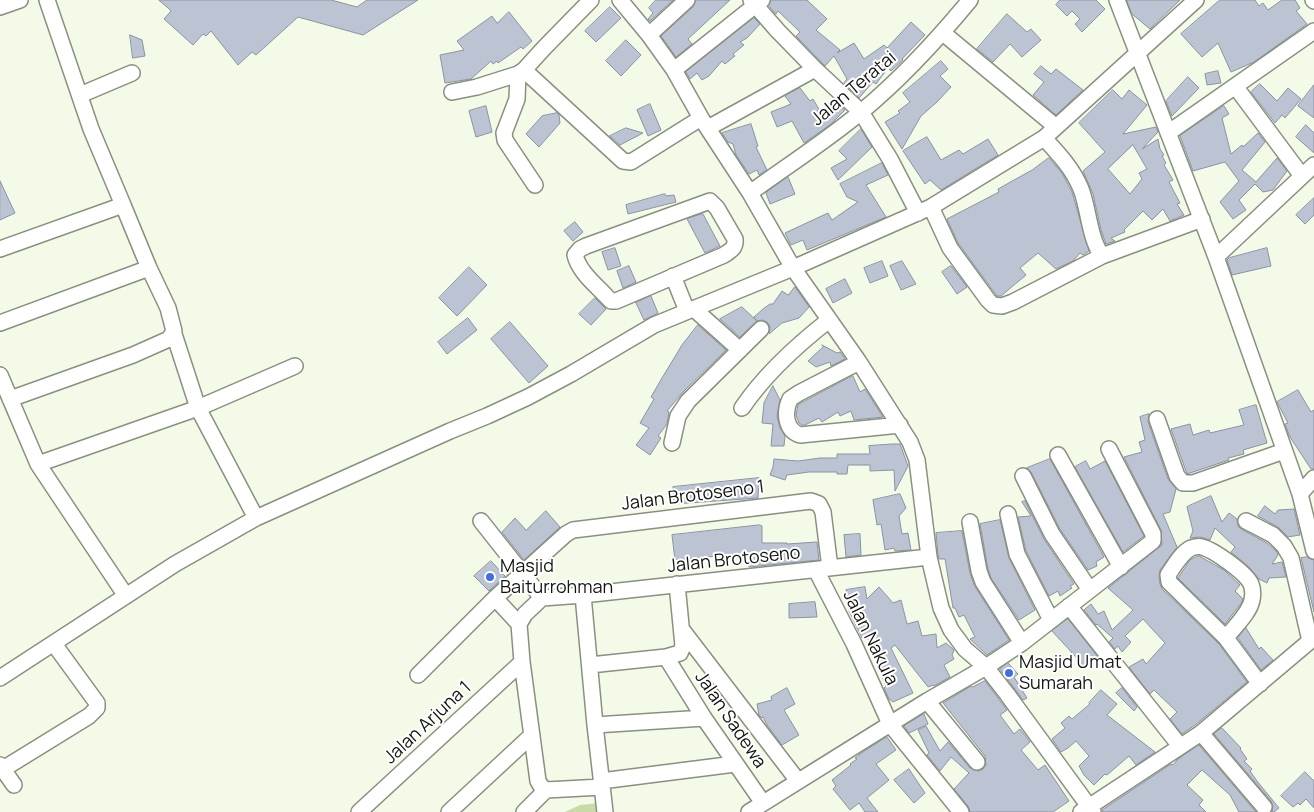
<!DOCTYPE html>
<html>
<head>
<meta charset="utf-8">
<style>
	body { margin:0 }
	canvas { display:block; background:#f3fae8 }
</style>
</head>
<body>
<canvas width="1314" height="812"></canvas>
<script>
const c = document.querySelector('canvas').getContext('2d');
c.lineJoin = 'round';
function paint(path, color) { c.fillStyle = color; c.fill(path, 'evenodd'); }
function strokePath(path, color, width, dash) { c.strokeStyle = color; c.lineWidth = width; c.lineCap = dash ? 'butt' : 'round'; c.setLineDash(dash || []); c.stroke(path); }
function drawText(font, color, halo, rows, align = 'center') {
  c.font = font + ' Manrope,sans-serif'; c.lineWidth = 4; c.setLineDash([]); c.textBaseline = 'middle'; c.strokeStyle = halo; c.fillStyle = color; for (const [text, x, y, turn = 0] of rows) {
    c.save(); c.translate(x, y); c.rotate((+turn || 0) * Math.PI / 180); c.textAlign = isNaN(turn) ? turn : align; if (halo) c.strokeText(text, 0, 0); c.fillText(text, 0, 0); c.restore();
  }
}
paint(new Path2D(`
	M599,803L601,812H565L580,805Z`), '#c8daa8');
const building = new Path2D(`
	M159,0H331L357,7L367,0H418L363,35L298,17L256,55L252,52L238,65L211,31L206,36L203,34L193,45L164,19L171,11Z
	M656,0H673L650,21L648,19L653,13L649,8Z
	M696,0H730L688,39L692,44L676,57L661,36L693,7Z
	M771,0H807L827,19L816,30L840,50L837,53L854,43L864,59L884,45L887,48L911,22L925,35L902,59L903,60L891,71L888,68L876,84L873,82L859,98L844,83L847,79L834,56L825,66L796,36L800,32L778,11L776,14L769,6Z
	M1060,0H1096L1105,9L1082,32L1075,24L1080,19L1072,11L1067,16L1056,5Z
	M1127,0H1180L1150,29L1132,14Z
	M1220,0H1255L1259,6L1263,3L1268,10L1282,0H1295L1300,8L1296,11L1307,24L1254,62L1231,72L1218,43L1202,57L1181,34Z
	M610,7L621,18L596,42L585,31Z
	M509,12L532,41L523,49L521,47L498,63L497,61L493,64L491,61L471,79L445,83L440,55L464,50L457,41L492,16L497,23Z
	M1007,14L1027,32L1031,29L1041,40L1022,57L1010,44L993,62L977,49Z
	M754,18L760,24L747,38L740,42L744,45L733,54L735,56L725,64L722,61L709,76L702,80L697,73L690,79L686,72Z
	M130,35L142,40L145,56L133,58Z
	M626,40L641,55L621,76L606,61Z
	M941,61L948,69L940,76L951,87L937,102L921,116L902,149L885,122L900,113L898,111L910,102L903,93Z
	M1041,66L1051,74L1056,69L1083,90L1056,115L1033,95L1044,82L1034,74Z
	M1218,71L1221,83L1207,85L1205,74Z
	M1188,77L1199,88L1172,116L1166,101Z
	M1260,84L1277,101L1288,88L1301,99L1285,118L1282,115L1275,123L1251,92Z
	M1314,85V118L1298,106Z
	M800,88L810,101L813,99L820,111L833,99L845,110L831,124L804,143L792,121L777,127L771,112L791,104L785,96Z
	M1113,90L1122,99L1129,90L1147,105L1123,134L1156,127L1158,132L1142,149L1158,139L1160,149L1164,155L1162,156L1166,163L1164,165L1173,180L1169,182L1180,203L1177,204L1184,215L1170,221L1163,209L1152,220L1143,211L1124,230L1125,232L1111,238L1115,241L1106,244L1101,230L1093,194L1083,171L1105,152L1079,123ZM1133,145L1147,169L1139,173L1142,179L1130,194L1108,169Z
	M650,104L661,130L648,136L637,110Z
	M486,106L492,132L476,137L469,111Z
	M1224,106L1229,114L1222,118L1231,154L1242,145L1243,147L1258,133L1265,142L1242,170L1256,182L1277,158L1287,171L1273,190L1263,192L1255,184L1239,200L1246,210L1233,219L1220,202L1239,181L1225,162L1193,171L1180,136Z
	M557,113L559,115L560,123L539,147L526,134L542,116Z
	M751,124L758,146L756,147L767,170L759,175L757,170L749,174L736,155L733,144L728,142L722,133Z
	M1306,125L1314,133V153L1296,137Z
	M626,128L643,133L620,145L610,136Z
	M861,129L872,147L838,180L831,168L847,159L839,151Z
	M927,137L941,160L959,150L963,154L988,139L998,155L941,190L930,180L925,184L903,151Z
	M1049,158L1062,173L1072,192L1089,251L1083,255L1080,253L1073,261L1056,269L1038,253L1020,268L1026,275L1001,296H997L958,243L947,219L999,192L998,189L1032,170Z
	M882,163L888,175L866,185L886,217L807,250L803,240L791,245L785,233L828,213L832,220L858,202L847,197L840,184Z
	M788,177L795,194L770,204L766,193Z
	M0,181L15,213L0,220Z
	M665,194L666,196L674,195L676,202L628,214L626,205Z
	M1314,198V215L1305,224L1296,215Z
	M703,214L720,246L705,253L687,219Z
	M575,222L583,232L573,241L564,231Z
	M615,248L621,266L608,270L602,252Z
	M1267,248L1271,266L1232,275L1227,260L1229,258Z
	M882,261L888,276L870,283L864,268Z
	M902,261L916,284L901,290L890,266Z
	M629,266L636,282L623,288L617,271Z
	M951,266L967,287L957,294L942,272Z
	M469,267L487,285L457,316L439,298Z
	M845,279L852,293L833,303L826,289Z
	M795,287L809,307L799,318L782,323L769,334L770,327L768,323L763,320L757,321L754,317L763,309L770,304H773L782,291L788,295Z
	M651,296L658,313L644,320L636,303Z
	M595,298L606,309L591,325L579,314Z
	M742,307L757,321L740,337L720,319Z
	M468,318L477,330L447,354L438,342Z
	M510,322L548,366L529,383L491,339Z
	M698,325L726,350L684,391L667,411L669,412L667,424L658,436L661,438L650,455L636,445L649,428L640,423L654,399L651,397L662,378L682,345Z
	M822,345L837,353L840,352L845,359L831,366L830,362L816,367L808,361L823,347Z
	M853,376L860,392L865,389L883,417L854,420L851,411L840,416L838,412L822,422L819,418L805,425H802L799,423L796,415L798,405Z
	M773,386L780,400L777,416L780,428L785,436L784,446H771L773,424L762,423L764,403Z
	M1298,390L1311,412L1314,410V469H1311L1290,437L1285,424L1288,423L1277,402Z
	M1256,405L1267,443L1243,450L1244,454L1228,458L1229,460L1187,474L1171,429L1190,424L1193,435L1209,430L1210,433L1244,425L1239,410Z
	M1149,414L1148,422L1168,479L1176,489L1170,512L1163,514L1177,547L1160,570L1159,576L1160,584L1162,589L1219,644L1247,682L1195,725L1182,734L1170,719L1177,712L1154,690L1150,694L1129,667L1143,659L1146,664L1165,643L1143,619L1125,636L1131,642L1122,652L1118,646L1115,649L1109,642L1113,638L1097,624L1096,625L1084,610L1091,604L1098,614L1104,611L1112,630L1133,610L1108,588L1162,545L1161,530L1124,457L1142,452L1139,442L1145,440L1140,417Z
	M892,444H900L908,466L895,491L894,470L870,471V465H848L847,474H837V472H809L787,475L785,480L770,475L773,467L774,459L798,461L820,458H837V454H870L869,446Z
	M1050,459L1104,557L1096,562L1097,566L1088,570L1060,529L1031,472L1027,468Z
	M1086,461L1090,469L1105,461L1144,536L1123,552L1075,467Z
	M759,478L758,498L674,504L673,487Z
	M900,494L906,508L899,516L902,534L908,533L911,550L895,551L894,548L885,550L881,524L877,525L873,500Z
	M1211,496L1222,522L1229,513L1237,519L1238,526L1241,529L1267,543L1277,552L1278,555L1272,564L1282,562L1286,577L1269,578L1267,583L1259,579L1249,567L1231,552L1235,547L1215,528L1210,540L1200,537L1190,538L1193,531L1187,507Z
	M1025,501L1044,539L1074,584L1070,586L1072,588L1060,596L1058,591L1049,596L1026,551L1018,517L1031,516L1022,502Z
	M1265,506L1275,514L1278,510L1294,509L1300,535L1288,537L1278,527L1258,516Z
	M546,511L560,527L524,560L502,532L515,518L526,530Z
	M1000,520L1009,558L1035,610L1019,620L991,578L988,569L980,524Z
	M760,525L762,526V543H787V544L817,542L819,560L749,567V553L675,560L672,535Z
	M962,531L970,573L974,585L1009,640L987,655L970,639L975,637L964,615L959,617L955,608H953L945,559H939L938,555L936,533Z
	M860,534L861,555L846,557L844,535Z
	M1199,556L1224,570L1240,585L1235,591L1243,599L1242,602L1225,624L1178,578L1190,560Z
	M1307,557L1314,560V612L1301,558Z
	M491,561L505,576L489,591L474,576Z
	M865,587L867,599L879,587L893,603L901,600L907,624L918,621L922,636L936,634L937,648L946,643L954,650L952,655L954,659L944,665L950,677L934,686L933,685L928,687L895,645L891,648L913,693L893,702L889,699L884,688L886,686L876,663L884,659L866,637L862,638L849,611L846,590Z
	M815,602L817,617L789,618V604Z
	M1068,619L1098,657L1086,668L1052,631Z
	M1246,628L1259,649L1261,647L1273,660L1261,670L1238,638Z
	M1008,663L1018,674L1014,677L1027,698L1023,700L1000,669Z
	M985,681L1007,710L1000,715L1014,734L1020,729L1030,742L1021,750L1038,770L1045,765L1069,801L1053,812H970L968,806L954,789L969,773L951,757L940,771L927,755L929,753L918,730L926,726L940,751L948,742L970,768L978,771L983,769L986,765L985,756L943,703L971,686L972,687Z
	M787,688L795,704L784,710L799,735L782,745L767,725L763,717L762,718L759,715L757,704L772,700L771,697Z
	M1122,688L1137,707L1134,711L1116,693Z
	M1101,690L1117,704L1107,715L1155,752L1136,765L1129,756L1107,775L1105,774L1094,785L1084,775L1079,766L1089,756L1076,741L1068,748L1061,752L1052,739L1065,728L1061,723L1069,716L1072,719L1090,704L1089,703Z
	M924,714L928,724L909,733L904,726Z
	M1222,728L1241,748L1240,749L1247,759L1244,761L1252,769L1250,771L1257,781L1279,808L1274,812H1272L1273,806L1271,801L1214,734Z
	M887,737L896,750L876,764L889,780L867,798L878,812H865L859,803L850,810L833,789L836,786L832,780L851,765L850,764L857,759L855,758L863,752Z
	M1199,745L1256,812H1239L1230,795L1202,770L1187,785L1203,800L1199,805L1206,812H1102V810L1171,764L1173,765L1177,760Z
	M909,769L925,793L914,803L894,780Z
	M1305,772L1314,781V808L1306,799L1300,805L1298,803L1293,807L1281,796Z`);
paint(building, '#bcc4d4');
strokePath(building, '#8b93a2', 1);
const minor = new Path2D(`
	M47,0L91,129L123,205
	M620,0L649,35L674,70L701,118L750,193L793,268L859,362L910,442L917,460L929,557L941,608L951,630L965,649L986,667L1007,694L1093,812
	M751,0L777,30L815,69L861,112L890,159L918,213
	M1117,0L1216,257L1300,494L1314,551
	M1313,0L1314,1
	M0,7L20,0
	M943,33L1055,126
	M649,35L687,0
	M524,70L623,161L631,162L701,118
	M674,70L762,0
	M518,74L517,99L504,133L505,140L535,185
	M1235,86L1302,176
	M452,92L477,87L518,74L524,70L544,48L591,0
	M80,95L132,73
	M708,128L815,69
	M1168,133L1314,31
	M1044,138C1058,153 1073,169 1081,189C1089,210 1089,237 1102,256
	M750,193C787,166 826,141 861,112C901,79 937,40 970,0
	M710,201L717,208L735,239C736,248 731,250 724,255L616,301H611L607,297C596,285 579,272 575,255L580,249L586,246Z
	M931,207L950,248L988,300L993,305L1002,306L1013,302L1102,256L1202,219
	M0,249L123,205L149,268L168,308L174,331L169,339L133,355L10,399
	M1216,257L1314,165
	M673,276L687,311
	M694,309L740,350
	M0,323L149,268
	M174,334L198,408L256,518
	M859,362L799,393L790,399C784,412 785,430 800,435L900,425
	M0,375L38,464L126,596
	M742,408C765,374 797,345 829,320
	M1157,419L1177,476L1183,483H1193L1284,451
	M672,443L678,416L688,401L761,329
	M1058,455L1121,567
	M38,464L198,408L295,366
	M1023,476L1052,534L1090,590
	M1300,494L1314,478
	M1008,514L1017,554L1051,620
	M481,521L542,598
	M1246,521L1273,535L1284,546L1291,558L1310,641
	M970,522L979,571L983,582L1022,643
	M816,570L854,644L890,724L961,812
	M583,595L595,725L605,812
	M495,598L519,624
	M542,598L583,595L929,557
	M542,598L525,614L519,624L522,662L538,781L541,786L546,790L602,787
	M1069,606L1180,746
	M683,631L798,781
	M1226,638C1234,627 1249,614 1252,600C1253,595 1253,589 1251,584C1246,573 1214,550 1202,547C1199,546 1194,547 1191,548C1181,553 1174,566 1168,575L1169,582L1226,638L1260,684
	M666,657L704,718L763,803
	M590,665L666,657L680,653L683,646L677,584
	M418,675L495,598L566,534L573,530L811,501L819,504L823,512L830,568
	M0,678L175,564L256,518L450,431L487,416L528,397L571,374L654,325L793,268L931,207L1044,138L1196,0
	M927,701L977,762
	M595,725L704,718
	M1201,733L1264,807
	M0,765L14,785
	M3,769L89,716L97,708V703L54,644
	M601,781L735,764
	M359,812L522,662
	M449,812L532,735
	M524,812L546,790
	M749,812L927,701L986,667L1022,643L1153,541V534L1109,449
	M1081,812L1201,733L1310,641L1314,640`);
strokePath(minor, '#8a9080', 18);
strokePath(minor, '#fff', 15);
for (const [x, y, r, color] of [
	[490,577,5,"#426fe0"],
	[1009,673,5,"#426fe0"]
]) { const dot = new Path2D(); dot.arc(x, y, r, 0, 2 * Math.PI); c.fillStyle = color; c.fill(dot); strokePath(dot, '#fff', 2); }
drawText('18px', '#12150f', '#fff', [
	["Jalan Teratai",854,89,-40],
	["Jalan Brotoseno 1",693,496,-7],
	["Jalan Brotoseno",734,560,-6],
	["Jalan Nakula",870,638,64],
	["Jalan Sadewa",730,720,56],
	["Jalan Arjuna 1",428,723,-43]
]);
drawText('18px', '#12150f', '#fff', [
	["Masjid",500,567],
	["Baiturrohman",500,588],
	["Masjid Umat",1019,663],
	["Sumarah",1019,684]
], 'left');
</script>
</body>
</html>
